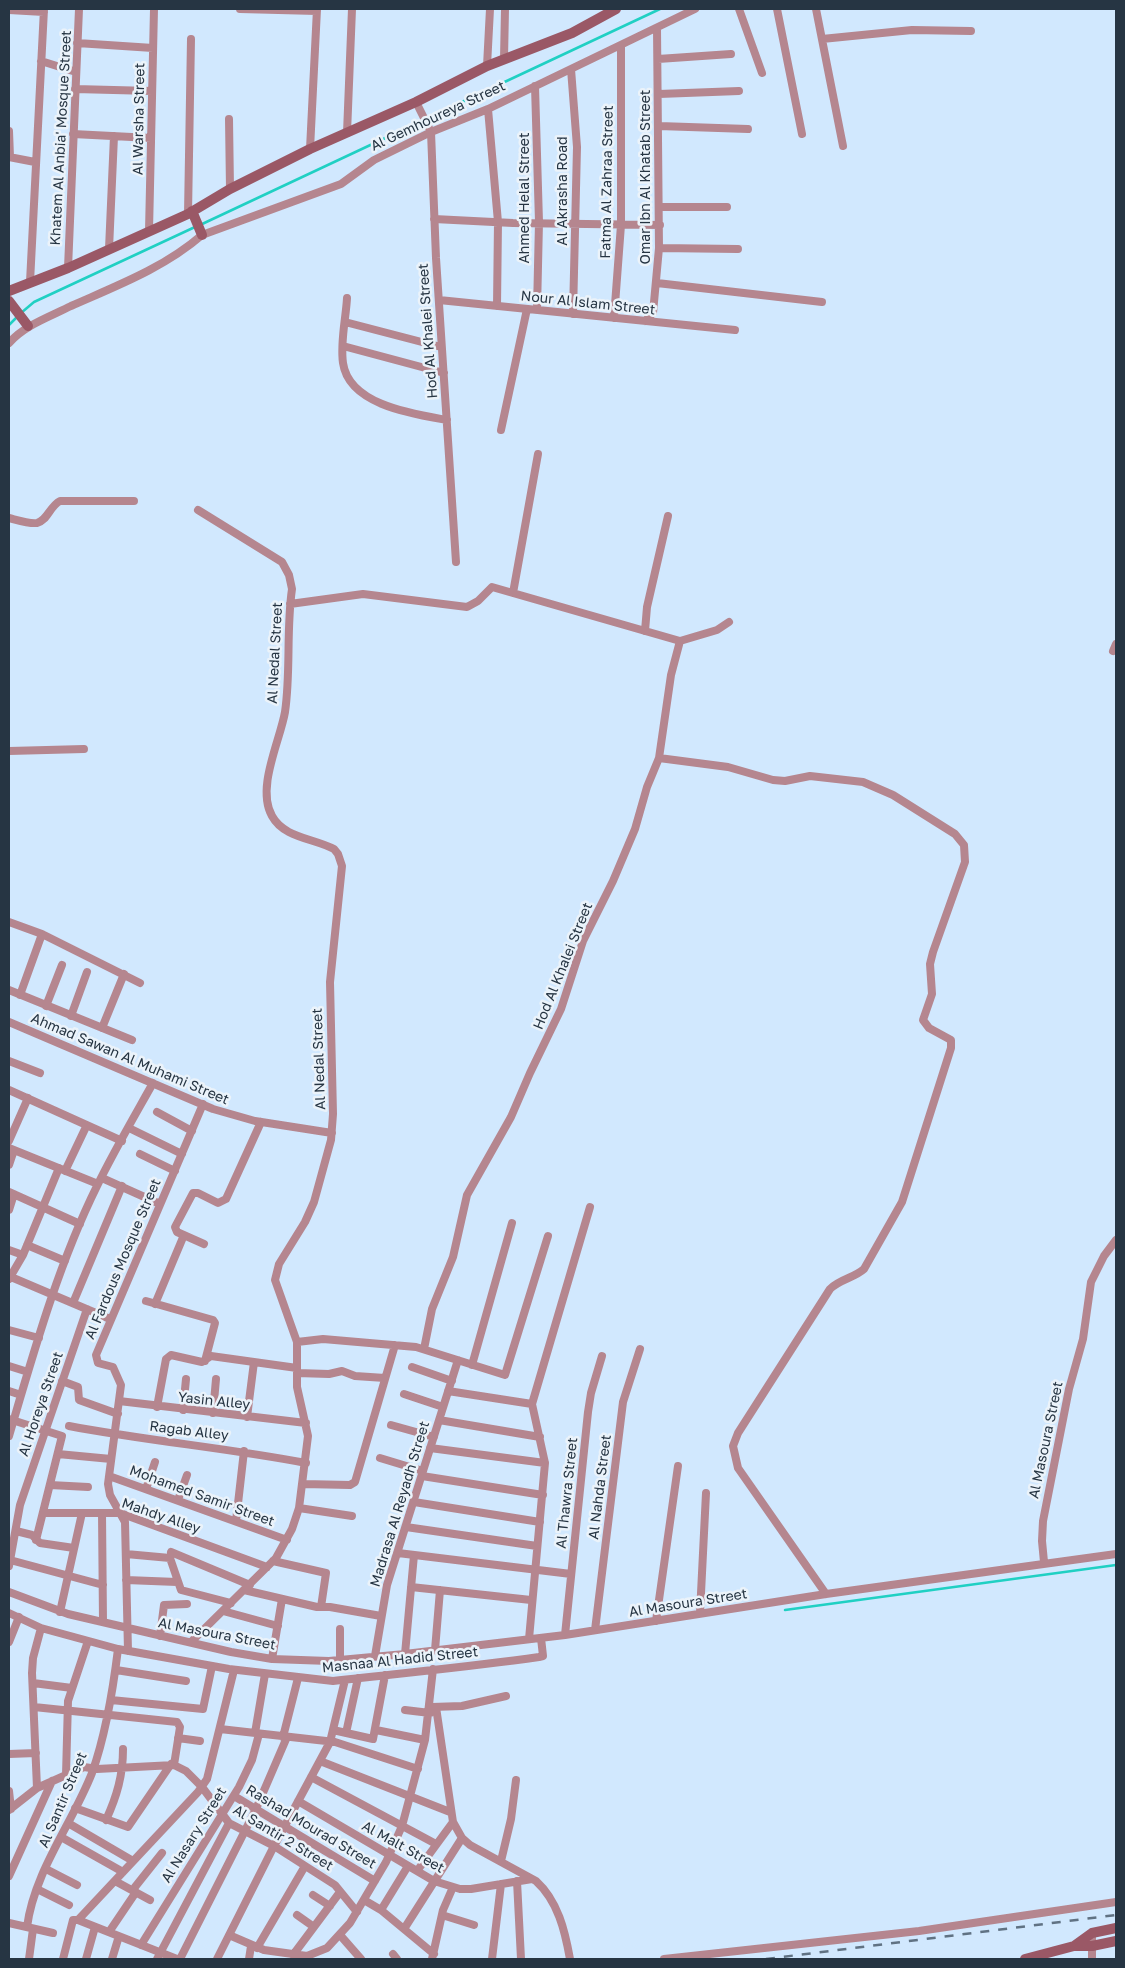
<!DOCTYPE html>
<html>
<head>
<meta charset="utf-8">
<style>
	body { margin:0 }
	#map { position:relative; width:1125px; height:1968px; overflow:hidden; background:#d1e8fe; font-family:"Golos Text",sans-serif }
	canvas { display:block }
	.frame { position:absolute; inset:0; border:10px solid #263543; pointer-events:none }
</style>
</head>
<body>
<div id="map">
<canvas width="1125" height="1968"></canvas>
<div class="frame"></div>
</div>
<script>
const c = document.querySelector('canvas').getContext('2d');
c.lineJoin = 'round';
function strokePath(path, color, width, dash) { c.strokeStyle = color; c.lineWidth = width; c.lineCap = dash ? 'butt' : 'round'; c.setLineDash(dash || []); c.stroke(path); }
function drawText(font, color, halo, rows, align = 'center') {
  c.font = font + ' "Golos Text",sans-serif'; c.lineWidth = 5; c.setLineDash([]); c.textBaseline = 'middle'; c.strokeStyle = halo; c.fillStyle = color; for (const [text, x, y, turn = 0] of rows) {
    c.save(); c.translate(x, y); c.rotate((+turn || 0) * Math.PI / 180); c.textAlign = isNaN(turn) ? turn : align; if (halo) c.strokeText(text, 0, 0); c.fillText(text, 0, 0); c.restore();
  }
}
strokePath(new Path2D(`
	M200,225L660,9
	M21,313L34,302L195,227
	M9,325L17,317
	M785,1610L1116,1565`), '#20d0c3', 2.5);
strokePath(new Path2D(`
	M240,9L317,11
	M739,9L762,73
	M777,9L802,134
	M816,9L843,146
	M9,10L44,12
	M822,39L912,30L971,31
	M77,43L153,48
	M504,59L505,9
	M658,59L731,54
	M41,61L76,72
	M487,66L490,9
	M571,69L577,147L573,314
	M535,86L539,222L537,310
	M75,89L152,91
	M659,94L739,91
	M416,102L431,132L436,258L456,562
	M488,109L498,222L497,306
	M229,119L230,189
	M659,126L748,129
	M9,131L10,157
	M347,133L352,9
	M73,134L151,138
	M310,149L317,9
	M9,157L35,162
	M660,207H727
	M188,214L191,39
	M434,219L513,223L660,225
	M149,231L154,9
	M659,248L738,249
	M109,249L114,136
	M68,268L79,9
	M30,282L44,9
	M657,283L822,302
	M347,298C346,318 340,342 343,363C349,405 413,414 447,420
	M439,300L735,330
	M614,318L621,225V45
	M645,321L653,313L659,248L657,28
	M345,322L441,347
	M9,343C25,325 49,317 71,306C116,286 164,268 202,235L341,184L374,160L431,132L488,109L695,9
	M343,346L444,373
	M501,430L527,309
	M9,518C17,520 29,524 37,523C47,521 50,506 60,501H134
	M513,593L538,454
	M290,604L363,594L467,607L478,601L492,587L680,641L717,630L729,622
	M645,631L647,607L668,516
	M1113,651L1116,644
	M9,751L84,749
	M659,758L728,767L773,780L785,781L810,776L863,782L893,795L955,834L964,845L965,862L933,952L930,964L932,994L923,1020L929,1028L951,1040V1048L902,1202L864,1269C854,1278 840,1279 830,1289L738,1433L733,1446L738,1468L826,1594
	M9,922L42,934L140,983
	M9,990L132,1040
	M20,995L42,934
	M46,1006L62,965
	M71,1016L87,972
	M9,1022L213,1109L255,1121L332,1133
	M102,1028L124,974
	M9,1061L40,1073
	M9,1090L122,1141
	M157,1112L192,1131
	M129,1128L182,1154
	M9,1141L28,1098
	M9,1148L98,1184
	M140,1154L175,1171
	M9,1165L14,1150
	M65,1171L85,1129
	M102,1178L160,1204
	M9,1192L80,1224
	M9,1210L14,1194
	M204,1244L177,1232L175,1227L193,1193H198L218,1203L226,1199L261,1122
	M27,1245L65,1261
	M9,1250L23,1255
	M11,1277L110,1319
	M9,1279L23,1255L59,1168
	M146,1301L213,1320L215,1323L205,1361
	M73,1303L122,1186
	M155,1304L184,1235
	M9,1330L39,1338
	M297,1342L323,1339L416,1347L505,1375L548,1236
	M424,1349L432,1309L453,1257L467,1195L511,1117L530,1073L561,1009L583,941L613,881L635,829L647,787L659,758L671,675L680,641
	M472,1365L512,1223
	M9,1366L28,1372
	M412,1367L452,1381
	M297,1373L329,1374L342,1371L355,1376L385,1378
	M62,1381L78,1387L79,1400L118,1414
	M9,1391L21,1395
	M448,1391L532,1404
	M404,1394L443,1407
	M119,1401L306,1423
	M157,1407L166,1359L171,1355L202,1362L211,1356L297,1368
	M183,1410L186,1379
	M213,1413L216,1379
	M247,1417L254,1362
	M9,1419L62,1436L36,1540
	M439,1420L540,1437
	M391,1425L434,1437
	M69,1426C148,1441 228,1448 306,1463
	M9,1436C34,1351 58,1265 97,1186C114,1151 134,1117 153,1083
	M430,1448L545,1463
	M58,1454L111,1459
	M380,1458L423,1471
	M109,1476L287,1540
	M422,1476L543,1495
	M303,1484L350,1485L355,1482L395,1345
	M50,1485L88,1487
	M146,1489L155,1462
	M178,1500L187,1475
	M414,1502L540,1522
	M299,1508L352,1516
	M43,1513H120L267,1567
	M102,1513L103,1622
	M236,1521L244,1451
	M406,1527L537,1546
	M16,1531L32,1535L40,1543L74,1548
	M171,1552L250,1585
	M398,1553L571,1574
	M126,1554L170,1558L181,1590L231,1603
	M10,1560L103,1585
	M273,1561L326,1573L321,1607
	M1044,1562L1042,1541L1043,1521L1069,1389L1083,1339L1091,1282L1104,1256L1116,1240
	M9,1566L20,1505L87,1309
	M126,1580L177,1582
	M411,1587L531,1600
	M244,1590L317,1607H330L381,1616
	M9,1592L68,1614L231,1652L272,1659L329,1661L405,1654L565,1635L826,1594L1116,1554
	M223,1611L278,1626
	M60,1612L82,1513
	M9,1613L41,1628L118,1649L229,1669L333,1681C401,1673 470,1667 539,1657L543,1656L541,1638
	M700,1613L706,1493
	M656,1621L678,1466
	M595,1630L623,1402L640,1349
	M565,1635L588,1412L591,1393L602,1356
	M160,1636L164,1605L187,1604
	M529,1639L545,1463L532,1404L590,1207
	M9,1642L19,1617
	M191,1642L276,1558L292,1529L299,1508L308,1436L297,1387V1342L275,1280L279,1264L305,1222L314,1202L331,1140L333,1114L330,982L342,866L338,854L334,849C313,838 284,838 272,816C256,788 280,741 285,712C291,671 286,630 292,589L289,575L282,562L198,510
	M435,1650L440,1590
	M128,1651L125,1522L110,1495L108,1484L121,1385L113,1367L98,1363L96,1355L203,1104
	M405,1654L414,1555
	M375,1656L387,1585L458,1360
	M272,1659L282,1599
	M340,1660V1629
	M116,1670L186,1681
	M33,1683L72,1688
	M111,1700L203,1709L212,1666
	M34,1707L177,1722L180,1727L174,1765
	M432,1707L462,1706L506,1696
	M436,1707L453,1822L462,1838L470,1845L536,1881C558,1901 565,1931 570,1959
	M405,1710L430,1713
	M220,1729L335,1742L418,1769
	M333,1730L373,1739L385,1675
	M376,1730L425,1740
	M255,1733L265,1674
	M346,1733L358,1678
	M283,1737L298,1678
	M178,1738L200,1741
	M9,1754L36,1753
	M320,1761L450,1812
	M66,1775L68,1701L88,1641
	M311,1777L436,1844
	M37,1788L32,1673L33,1658L41,1628
	M9,1791L11,1809
	M234,1796L375,1881
	M298,1801L434,1881L460,1889H471L532,1879
	M75,1808L128,1827L171,1764
	M9,1810L37,1788L84,1767L97,1769L174,1765L186,1771L202,1787L229,1823L274,1846L335,1885L357,1912
	M106,1820C117,1796 123,1775 123,1749
	M68,1823L133,1861
	M61,1837L123,1872
	M501,1861L511,1819L516,1780
	M46,1869L77,1885
	M417,1871L453,1822
	M9,1876L52,1781
	M115,1881L150,1900
	M517,1881L521,1959
	M37,1889L69,1905
	M313,1895L330,1906
	M364,1900L381,1910L434,1954
	M381,1910L408,1866
	M297,1915L314,1927
	M442,1915L474,1925
	M78,1920L177,1959
	M9,1923L53,1933
	M27,1927C34,1872 72,1824 92,1773C106,1734 113,1690 118,1649
	M404,1929L462,1838
	M109,1932L134,1895L135,1887L162,1853
	M229,1935L264,1950L307,1956L327,1948L350,1923L386,1862L402,1826L425,1740L433,1669
	M340,1935L361,1959
	M141,1945L239,1787L252,1760L259,1734
	M257,1948L305,1866
	M393,1954L397,1959
	M293,1955L340,1892
	M29,1959L33,1929
	M63,1959L73,1920H78L198,1792L207,1779L234,1670
	M86,1959L95,1927
	M112,1959L119,1936
	M157,1959L229,1823
	M180,1959L256,1809L287,1737
	M217,1959L274,1846L330,1742L345,1680
	M249,1959L251,1946
	M432,1959L443,1910L453,1887
	M492,1959L501,1884
	M664,1959L919,1931L1116,1902
	M1092,1959V1933`), '#b5868f', 8);
strokePath(new Path2D(`
	M192,211L202,235
	M9,291L68,268L188,214L230,189L310,149L416,102L487,66L572,33L616,9
	M9,301L28,326
	M1074,1946L1092,1933L1116,1928
	M1025,1959L1074,1946H1092L1116,1941`), '#9a5866', 10);
strokePath(new Path2D(`
	M766,1959L1116,1915`), '#607283', 2.5, [9, 9]);
drawText('14px', '#263543', '#ebf3fa', [
	["Al Gemhoureya Street",438,116,-25],
	["Al Warsha Street",139,119,-89],
	["Khatem Al Anbia' Mosque Street",61,138,-87],
	["Omar Ibn Al Khatab Street",646,177,-90],
	["Fatma Al Zahraa Street",607,182,-89],
	["Al Akrasha Road",563,191,-90],
	["Ahmed Helal Street",525,198,-90],
	["Nour Al Islam Street",588,303,6],
	["Hod Al Khalei Street",428,331,-94],
	["Al Nedal Street",275,653,-87],
	["Hod Al Khalei Street",563,966,-68],
	["Ahmad Sawan Al Muhami Street",130,1059,23],
	["Al Nedal Street",319,1059,-92],
	["Al Fardous Mosque Street",123,1259,-67],
	["Yasin Alley",214,1401,6],
	["Al Horeya Street",41,1404,-71],
	["Ragab Alley",189,1431,7],
	["Al Masoura Street",1046,1440,-78],
	["Al Nahda Street",600,1487,-83],
	["Al Thawra Street",567,1493,-84],
	["Mohamed Samir Street",202,1496,20],
	["Madrasa Al Reyadh Street",400,1504,-73],
	["Mahdy Alley",161,1516,19],
	["Al Masoura Street",688,1603,-9],
	["Al Masoura Street",217,1634,11],
	["Masnaa Al Hadid Street",400,1660,-6],
	["Al Santir Street",63,1800,-67],
	["Rashad Mourad Street",311,1827,31],
	["Al Nasary Street",194,1835,-58],
	["Al Santir 2 Street",283,1838,31],
	["Al Malt Street",403,1847,29]
]);
</script>
</body>
</html>
